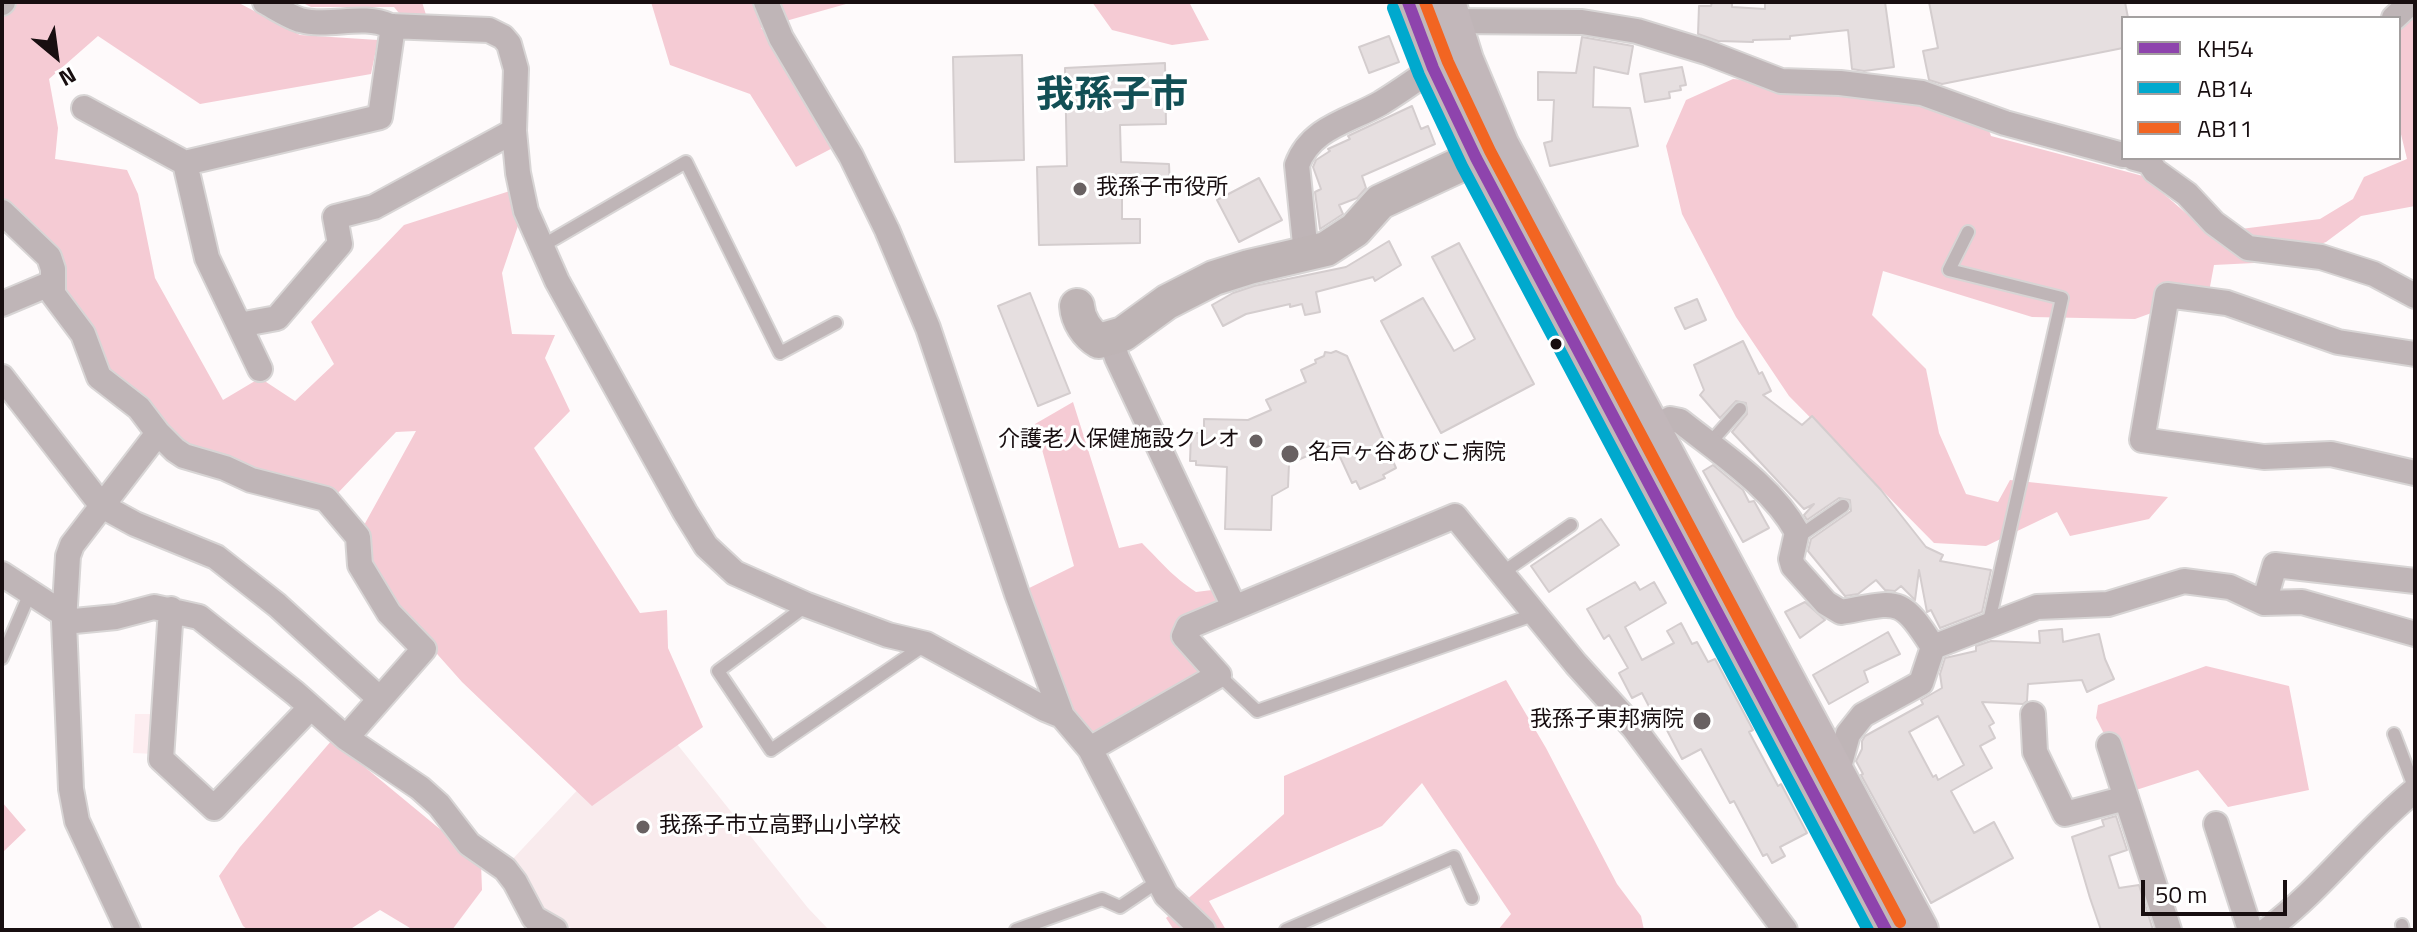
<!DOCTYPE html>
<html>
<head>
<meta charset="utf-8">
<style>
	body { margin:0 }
	#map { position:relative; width:2417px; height:932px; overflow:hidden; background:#fefafb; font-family:"Titillium Web",sans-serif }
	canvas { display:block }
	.frame { position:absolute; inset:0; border:4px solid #180e10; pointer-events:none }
	.legend { position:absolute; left:2121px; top:16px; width:280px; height:144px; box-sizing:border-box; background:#fff; border:2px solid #a39f9f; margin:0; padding:10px 14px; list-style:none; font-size:24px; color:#180e10 }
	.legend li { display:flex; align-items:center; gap:16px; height:40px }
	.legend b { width:40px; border:2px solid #a39f9f }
	.north { position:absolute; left:16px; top:16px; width:80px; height:80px; -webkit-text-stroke:6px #fff; paint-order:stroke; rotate:151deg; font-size:22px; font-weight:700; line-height:32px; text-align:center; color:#180e10 }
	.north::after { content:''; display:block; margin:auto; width:28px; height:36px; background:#180e10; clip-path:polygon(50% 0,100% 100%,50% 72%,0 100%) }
	.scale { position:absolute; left:2141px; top:880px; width:146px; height:36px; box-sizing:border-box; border:4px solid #180e10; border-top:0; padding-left:10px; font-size:24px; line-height:28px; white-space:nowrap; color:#180e10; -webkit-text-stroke:6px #fff; paint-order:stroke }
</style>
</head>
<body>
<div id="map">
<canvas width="2417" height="932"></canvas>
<div class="frame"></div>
<ul class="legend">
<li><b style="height:10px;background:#8e44ad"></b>KH54</li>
<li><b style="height:10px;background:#00a9ce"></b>AB14</li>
<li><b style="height:10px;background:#f26522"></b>AB11</li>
</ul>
<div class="north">N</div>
<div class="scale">50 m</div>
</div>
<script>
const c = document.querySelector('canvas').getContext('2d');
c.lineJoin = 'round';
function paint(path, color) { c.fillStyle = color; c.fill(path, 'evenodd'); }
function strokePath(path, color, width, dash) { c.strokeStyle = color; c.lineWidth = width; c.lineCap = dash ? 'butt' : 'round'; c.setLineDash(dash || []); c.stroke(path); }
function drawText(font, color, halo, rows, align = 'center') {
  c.font = font + ' "Titillium Web","Noto Sans JP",sans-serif'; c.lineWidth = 6; c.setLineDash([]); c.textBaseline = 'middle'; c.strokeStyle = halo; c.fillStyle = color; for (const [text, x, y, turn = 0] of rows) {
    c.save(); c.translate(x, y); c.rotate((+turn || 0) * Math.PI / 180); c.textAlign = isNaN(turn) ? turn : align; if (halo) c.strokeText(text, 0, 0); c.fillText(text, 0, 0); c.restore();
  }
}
paint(new Path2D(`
	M673,739L808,908L829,930H577L551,921L508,864L584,783Z`), '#f9ebed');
paint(new Path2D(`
	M135,714H155L154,754L133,753Z`), '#fdedf0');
paint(new Path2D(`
	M12,2H237L300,35L378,40L371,74L200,104L98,36L49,79L58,128L55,159L127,170L138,194L155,278L223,400L260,378L295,401L334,364L311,322L404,225L513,190L522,214L502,273L512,334L555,335L545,358L570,411L534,448L640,613L667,610L668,648L703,727L592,806L462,682L406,619L370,566L363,527L416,431L396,432L335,496L181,447L100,362L2,204V14Z
	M301,2H422L427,18H403L394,7H311Z
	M651,2H853L761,28L813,81L854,137L796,167L750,94L670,65Z
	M1092,2H1189L1209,40L1172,45L1112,30Z
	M2415,11V206L2361,216L2326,242L2274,262L2214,265L2209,292L2135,319L2032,317L1883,271L1872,315L1926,369L1939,433L1966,494L1998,502L2010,480L2168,497L2149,519L2070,536L2057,512L1986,546L1934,543L1789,396L1736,317L1682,214L1666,146L1686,100L1733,79L1978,98L1991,136L2143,176L2209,233L2320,219L2353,199L2364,177L2407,159L2399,126V24Z
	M1073,402L1119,548L1142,543C1162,563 1172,576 1196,592L1212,590L1220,596L1217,605L1180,623L1210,671L1095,740L1068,712L1021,592L1074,566L1035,424Z
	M2206,666L2289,686L2309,790L2228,807L2198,770L2133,791L2096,718L2098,705Z
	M1506,680L1546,748L1617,884L1641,916L1644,930H1498L1511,914L1422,783L1382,826L1209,901L1226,930H1174L1166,918L1284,814V776Z
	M332,740L481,863L482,890L452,930L410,928L380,910L349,930H248L243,926L219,876L240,847Z
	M2,802L26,830L2,853Z`), '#f5cbd4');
const building = new Path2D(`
	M1712,2H1732V7L1765,9V2H1885L1894,67L1864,71L1852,69L1848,30L1790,36V39L1753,40V42L1718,41L1698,34L1699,6H1711Z
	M1929,2H2125L2128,18H2123V48L1942,84L1929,80L1923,51L1938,48Z
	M1389,36L1399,62L1369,73L1359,47Z
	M1582,37L1633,46L1628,74L1594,67L1593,107L1630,108L1638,146L1550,166L1544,143L1552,141L1554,100H1538V72L1576,73Z
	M1022,55L1024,160L955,162L953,57Z
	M1165,63L1166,124L1120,125L1121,162L1169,164L1170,188L1122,189V219H1140V243L1039,245L1037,167L1067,166L1065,68Z
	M1682,67L1686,85L1680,86L1681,90L1669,92L1670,98L1645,102L1640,74Z
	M1412,106L1421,129L1428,126L1435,144L1362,176L1366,188L1357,198L1339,205L1343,214L1320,229L1315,192L1321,189L1313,167L1316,160L1330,151L1328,149L1350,139L1348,136Z
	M1259,178L1282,220L1239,242L1217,200Z
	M1389,241L1401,265L1375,281L1373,277L1316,292L1320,312L1305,315L1302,304L1290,307V304L1246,314L1223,326L1212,305L1233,293L1254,286L1346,267Z
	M1459,243L1534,384L1441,433L1381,321L1423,298L1454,351L1475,339L1432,257Z
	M1030,293L1070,393L1038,406L998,306Z
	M1697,299L1706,320L1685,329L1675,308Z
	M1743,341L1759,374L1762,372L1771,391L1763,395L1802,425L1812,416L1881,490L1926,547L1943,555L1940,561L1991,570L1982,612L1940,628L1931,610L1927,612L1919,570L1915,600L1901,586L1895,591L1885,590L1876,580L1858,594L1845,596L1808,551L1811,539L1851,511L1850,500L1839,498L1807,520L1804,515L1814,504L1804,509L1732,432L1747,414L1746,403L1736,401L1720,418L1700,395L1704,390L1694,365Z
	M1336,351L1347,356L1396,468L1383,475L1385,478L1360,489L1356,481L1352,483L1334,444L1289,464L1288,487L1272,496L1271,530L1225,529L1227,467L1196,465V461H1190L1191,433H1204V419L1248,420L1271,410L1266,400L1306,382L1301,370L1316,363L1315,360L1324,356L1325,352L1331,353Z
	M1713,465L1743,490L1749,502L1754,501L1769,528L1743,542L1703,471Z
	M1601,519L1619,545L1549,592L1531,566Z
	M1635,582L1640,590L1654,582L1666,603L1625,627L1642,660L1674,643L1667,631L1681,623L1692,644L1697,642L1708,662L1715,659L1753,730L1749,732L1778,786L1781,784L1807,833L1780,847L1785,856L1772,863L1767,854L1763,856L1734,801L1730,803L1701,749L1682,759L1658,713L1654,716L1642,693L1632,698L1619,673L1628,668L1609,635L1604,639L1587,609Z
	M1805,602L1825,620L1800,638L1785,612Z
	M2062,629L2063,642L2099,634L2105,659L2114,679L2087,692L2082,680L2028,684L2027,701L2023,704L1982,702L1994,723L1989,726L1995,738L1980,746L1992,768L1951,791L1974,833L1994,822L2013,858L1931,903L1861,775L1863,774L1856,761L1862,749V741L1865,736L1923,704L1921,700L1942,688L1940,674L1945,658L1976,651V646L1991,641L2040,643L2039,631ZM1938,716L1964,765L1938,780L1936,775L1933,777L1909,732Z
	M1888,632L1900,654L1864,671L1868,682L1829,704L1813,675Z
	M2116,816L2127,850L2109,856L2119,888L2139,885L2153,930H2101L2090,898L2072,837L2104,826L2102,820Z`);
paint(building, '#e6dfe0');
strokePath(building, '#d4cdce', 2);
const lane = new Path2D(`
	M1968,232L1949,270L2062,298L1988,626
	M542,246L686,162L780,353L836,323
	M1709,444L1740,409
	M1795,539L1843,506
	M1502,573L1571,525
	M807,605L718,671L771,750L926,644
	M2,658L30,593
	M1219,675L1257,711L1536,614
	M2394,734L2415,789
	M2402,925L2403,930
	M1016,930L1102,899L1120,907L1160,880
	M1286,930L1454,857L1472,898`);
const street = new Path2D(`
	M265,2C276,8 288,16 300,20C330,28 362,13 390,26L489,30L503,37L509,44L516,69L514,131L518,173L526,211L557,281L685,512L706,546L735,573L807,605L888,635L926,644L1045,709L1062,716L1090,749L1219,675L1184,636L1188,627L1455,516L1576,664L1634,728L1785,930
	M766,2L781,38L851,156L887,230L928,328L1017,594L1062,716
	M2,3L3,2
	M2394,18L2408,5L2415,3
	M1451,21L1582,22L1637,31L1706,52L1781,81L1840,83L1922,93L2005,123L2123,155
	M84,108L185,163
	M2134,158L2149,162L2155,171L2187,194L2214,223L2248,248L2321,257L2374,274L2415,296
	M2,212L49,257L53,269V294L83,334L99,377L139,408L158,433L72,545L68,556L64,622L71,789L77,821L128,930
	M1306,254L1297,165C1311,127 1350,121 1381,103C1399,92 1416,80 1433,68
	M2,304L52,283
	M239,325L277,318L340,244L335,217L374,207L514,131
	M1111,340L1117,358L1234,607
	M2415,354L2338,342L2227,303L2167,295L2142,440L2264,457L2331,454L2415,473
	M260,369L207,258L185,163L380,117L393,26
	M2,377L102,506L135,524L216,557L277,605L380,699
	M158,433L175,450L184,456L225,468L251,480L326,499L358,537L360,565L389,613L424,649L346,738
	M1642,434L1670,419L1680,421C1720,453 1772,486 1797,532L1791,559L1793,566L1826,603L1841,612C1898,602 1900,595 1933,647L2037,607L2108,604L2184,581L2230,587L2264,603L2302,602L2415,634
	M2,574L65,615
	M2264,603L2275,565L2415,581
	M171,609L161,759L214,808L310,708
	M64,622L116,617L154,607L199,617L295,693L346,738L420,788L439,805L469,844L505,869L515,882L534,918L555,930
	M2033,714L2035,752L2065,814L2126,798
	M2109,745L2169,930
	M1090,749L1166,895L1203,930
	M1836,778L1848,734L1863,715L1921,683L1933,647
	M2216,824L2250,930
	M2267,930C2322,889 2362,833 2415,790`);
const secondary = new Path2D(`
	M1077,306C1078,320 1087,334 1099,341L1123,334L1167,302L1214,278L1249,267L1326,249L1355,230L1380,202L1500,146`);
const primary = new Path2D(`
	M1408,2L1433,68L1476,158L1886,930
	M1446,2L1464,60L1500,146L1919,930`);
strokePath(lane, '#d8d5d5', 16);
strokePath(street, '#d8d5d5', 28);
strokePath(secondary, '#d8d5d5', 38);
strokePath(primary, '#d8d5d5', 42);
strokePath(lane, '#bfb5b7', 12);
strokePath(street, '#bfb5b7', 24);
strokePath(secondary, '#beb4b5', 34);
strokePath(primary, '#c2b7ba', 38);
strokePath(new Path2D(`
	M1408,2L1433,68L1476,158L1886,930`), '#8e44ad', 12);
strokePath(new Path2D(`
	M1393,8L1419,75L1462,166L1868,930`), '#00a9ce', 12);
strokePath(new Path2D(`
	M1425,2L1448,62L1490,151L1900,922`), '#f26522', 12);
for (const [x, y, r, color] of [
	[1080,189,8,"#686162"],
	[1556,344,7,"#180e10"],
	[1256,441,8,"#686162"],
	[1290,454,10,"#686162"],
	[1702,721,10,"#686162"],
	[643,827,8,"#686162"]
]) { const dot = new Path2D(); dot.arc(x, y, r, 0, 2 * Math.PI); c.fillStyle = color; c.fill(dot); strokePath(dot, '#fff', 3); }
drawText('22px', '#180e10', '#fff', [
	["我孫子市役所",1096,189],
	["介護老人保健施設クレオ",1240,441,"right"],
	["名戸ヶ谷あびこ病院",1308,454],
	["我孫子東邦病院",1684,721,"right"],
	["我孫子市立高野山小学校",659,827]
], 'left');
drawText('bold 38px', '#124f55', '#fff', [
	["我孫子市",1112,98]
]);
</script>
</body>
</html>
